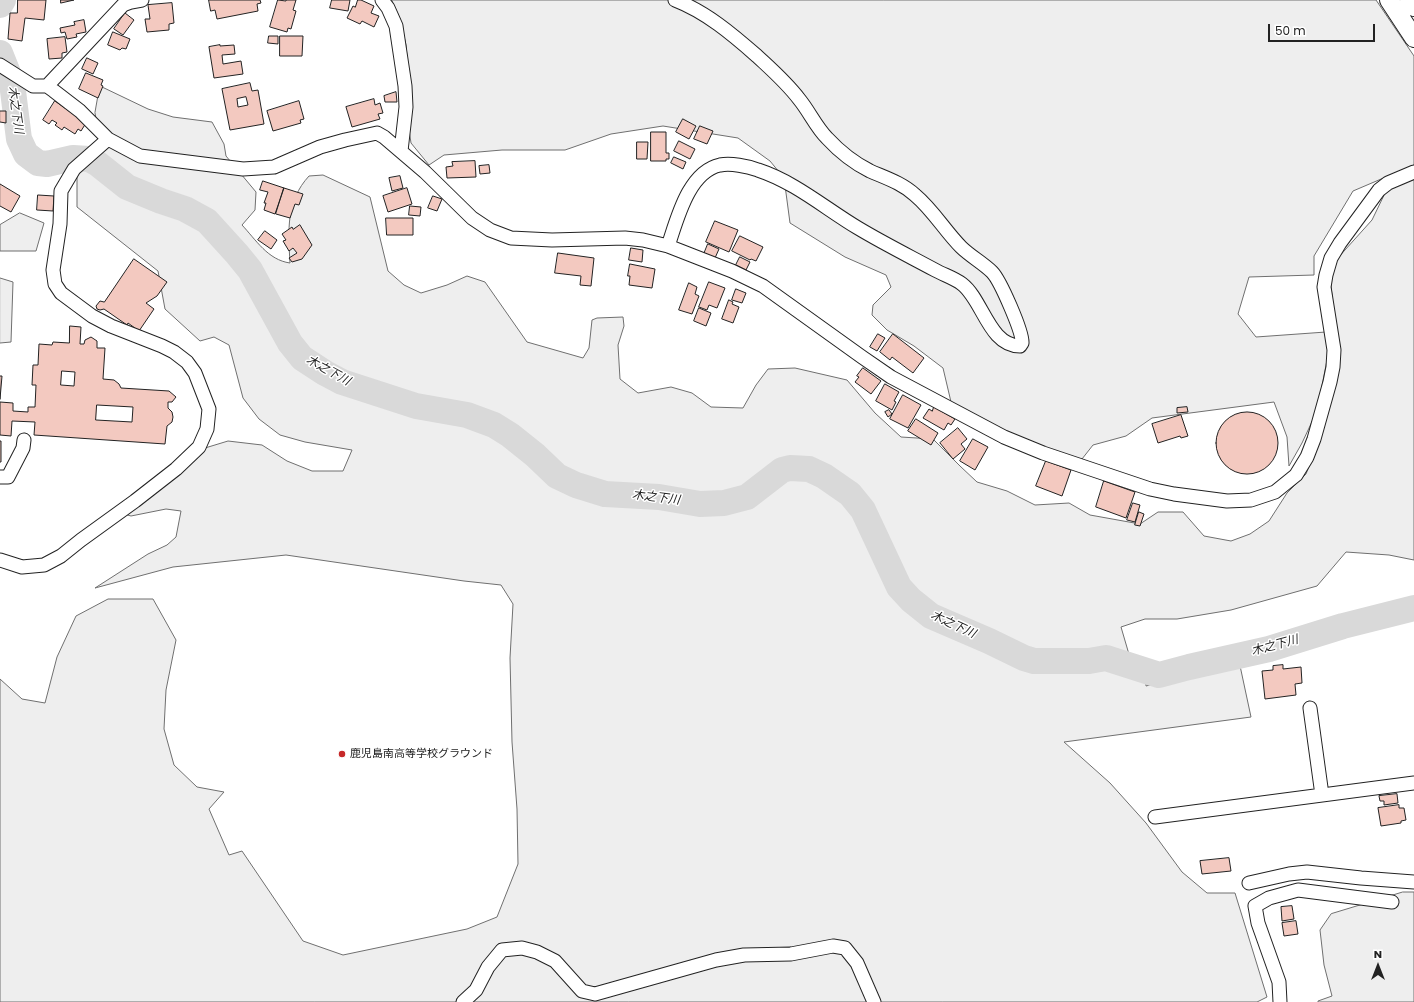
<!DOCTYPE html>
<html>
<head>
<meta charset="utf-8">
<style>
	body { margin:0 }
	#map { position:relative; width:1414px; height:1002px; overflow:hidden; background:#fff; font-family:Poppins,sans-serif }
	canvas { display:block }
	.north { position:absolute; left:1358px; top:946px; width:40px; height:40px; -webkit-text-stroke:3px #fff; paint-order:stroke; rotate:0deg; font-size:11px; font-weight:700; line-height:16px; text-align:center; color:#222 }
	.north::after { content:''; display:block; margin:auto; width:14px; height:18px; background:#222; clip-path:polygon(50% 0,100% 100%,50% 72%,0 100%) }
	.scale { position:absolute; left:1268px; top:24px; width:107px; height:18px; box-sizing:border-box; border:2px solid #222; border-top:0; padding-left:5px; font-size:12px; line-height:14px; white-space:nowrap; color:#222; -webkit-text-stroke:3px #fff; paint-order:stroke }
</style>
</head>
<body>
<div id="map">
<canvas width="1414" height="1002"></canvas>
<div class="north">N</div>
<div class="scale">50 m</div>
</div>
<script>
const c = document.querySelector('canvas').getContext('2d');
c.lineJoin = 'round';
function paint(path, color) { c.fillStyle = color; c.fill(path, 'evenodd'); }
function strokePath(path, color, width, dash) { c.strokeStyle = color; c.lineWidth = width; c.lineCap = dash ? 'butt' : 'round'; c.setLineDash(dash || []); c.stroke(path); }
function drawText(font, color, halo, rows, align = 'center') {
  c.font = font + ' Poppins,"Noto Sans JP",sans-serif'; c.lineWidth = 3; c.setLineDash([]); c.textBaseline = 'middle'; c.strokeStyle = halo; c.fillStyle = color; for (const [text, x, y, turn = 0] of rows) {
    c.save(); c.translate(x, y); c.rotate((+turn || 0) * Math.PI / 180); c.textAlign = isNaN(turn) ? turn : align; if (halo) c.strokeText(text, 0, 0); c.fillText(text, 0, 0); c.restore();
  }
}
const green = new Path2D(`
	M392,0H1376L1414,56V165L1353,191L1314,256V275L1249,277L1238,314L1256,337L1326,332L1328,355L1317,411L1302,443L1289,466L1287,437L1274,402L1152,418L1126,436L1093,445L1082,459L1068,457L1008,433L951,402L943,368L914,346L887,330L872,315L873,305L891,287L886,275L845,257L790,223L784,178L770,161L738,138L663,126L611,134L565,150H502L444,155L429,165L411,143L409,130L411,108L406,45L400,19Z
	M100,86L148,109L173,117L212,122L224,144L226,156L256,192L255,210L242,225C256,240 268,260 290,263C288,230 286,201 309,176L323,175L370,197L388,271L404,285L421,293L447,285L467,276L485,282L527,342L583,358L589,348L592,320L597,318L623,317L624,326L618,345L620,379L638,393L671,387L692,393L711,407L743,408L756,385L768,369L795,368L847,380L875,413L901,437L933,439L960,466L977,482L1007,491L1035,505L1069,503L1090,515L1140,524L1158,512H1183L1204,536L1231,541L1250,534L1269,521L1287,493L1306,474L1317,446L1337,341L1330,277L1336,260L1372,220L1387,189L1414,179V560L1389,555L1346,552L1317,586L1231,610L1177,619H1145L1121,627L1133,668L1146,670V686L1239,661L1251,717L1064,742L1110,783L1146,823L1182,872L1207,893H1235L1267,997L1257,1002H0V679L22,699L45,703L57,657L76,616L108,599H153L176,640L166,690L164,729L174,765L197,787L224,792L209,809L229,855L242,851L303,941L343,955L467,929L497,917L518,864L517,809L512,742L510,658L513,604L501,585L464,581L286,555L173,567L95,588L148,554L167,545L176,537L181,511L166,509L131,516L124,514L205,448L228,441L262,445L287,461L312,471H343L352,450L305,442L280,435L259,419L243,398L229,345L214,337L200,341L165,309L158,271L77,207V167L106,142L97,124L95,113Z
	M20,213L44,223L36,251H0V225Z
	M0,278L13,282L11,342L0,343Z
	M1403,892H1414V1002H1318V1001L1332,996L1324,965L1320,930L1331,914Z`);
paint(green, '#eee');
strokePath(green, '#6f6f6f', 1);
strokePath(new Path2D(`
	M0,5L3,0
	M0,53L12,83L19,139L26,154L38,163L47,164L73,158L89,159L98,164L127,187L161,201L185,209L207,221L237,254L250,270L290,343L302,358L325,373L342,382L416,406L467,415L494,425L510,435L535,455L557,476L576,485L605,494L659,497L700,504L724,503L747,497L782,470L790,468L809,469L824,476L850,494L863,510L899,587L911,600L931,616L989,641L1024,658L1034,661H1089L1106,658L1159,675L1189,667L1269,649L1343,626L1414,608`), '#d9d9d9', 26);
const building = new Path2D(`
	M18,0H46L44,20L25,18L22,41L8,39L10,13H17Z
	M61,0H74L61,3Z
	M209,0H260L261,3L257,4L258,11L217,19L215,10L211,11Z
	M278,0L286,1V0H296L293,10L296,11L291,29L288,28L287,32L270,27Z
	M332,0H350L348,11L330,8Z
	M358,0H361L374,6L371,13L379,16L374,27L362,21L360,24L347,18L353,6L355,7Z
	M172,3L174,23L169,24V30L147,32L145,19H150L148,5Z
	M125,13L134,20L123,35L114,29Z
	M84,20L86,32L76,34L77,37L67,39L65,32L61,33L60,28L75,25L74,22Z
	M113,32L130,39L126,49L122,48L120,50L108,45Z
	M269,36H278V44L268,43Z
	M280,36H303L302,56H280Z
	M65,37L67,52L62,53V58L49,59L47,39Z
	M220,45V46L234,45L235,54L222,55L223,64L241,61L243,74L214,78L209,47Z
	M87,58L98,63L93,74L82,69Z
	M86,73L103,80L101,85L103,86L98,98L79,89Z
	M250,83L252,91L258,90L264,124L230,130L222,89ZM246,97L248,105L238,107L237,99Z
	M396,92L397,102H385L384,96Z
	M374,99L375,105L380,103L383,113L378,114L380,119L352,127L346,107Z
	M55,101L86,123L81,131L78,129L75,134L64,127L62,130L55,125L57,123L52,120L49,124L43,120Z
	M299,101L304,119L300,120L301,123L273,131L267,111Z
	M0,111H6V123L0,122Z
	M683,119L696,126L689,139L676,132Z
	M700,126L713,131L707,144L694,139Z
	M651,132H666V153H669V159H666V161H651Z
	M679,141L695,149L690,159L674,151Z
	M637,142H648L647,159H637Z
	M674,157L686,162L683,169L671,163Z
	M475,161L476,177L447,178L446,167L453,166L452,162Z
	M489,165L490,173L480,174L479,166Z
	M400,176L403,188L392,191L389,178Z
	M263,181L284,188L275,214L264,210L266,203H264L268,192L260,190Z
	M0,184L20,196L11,212L0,206Z
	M284,188L303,194L299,205L295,204L290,218L276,214Z
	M407,188L412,204L388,212L383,196Z
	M38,195L54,196L53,211L37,210Z
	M433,196L442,199L437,211L428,208Z
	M410,206L421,207L420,216L409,215Z
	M386,218H413V235H387Z
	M715,221L738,230L729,252L706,242Z
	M300,225L312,245L302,259L292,262L289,258L297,253L293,248L289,251L283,241L286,240L282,234L292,227L293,229Z
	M265,231L277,240L271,249L258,240Z
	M740,236L763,247L756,261L751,259L750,260L732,251Z
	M708,244L719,249L715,258L704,254Z
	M631,248L643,250L642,262L629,260Z
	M558,253L594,258L591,286L580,285L581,276L555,273Z
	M740,257L750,262L746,270L736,265Z
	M134,259L167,282L157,296L146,303L154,309L139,331L128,323L127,325L104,309L100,310L97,309L96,306L100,301L104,302Z
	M630,264L655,269L652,288L629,285L630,276H628Z
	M709,282L725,288L717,308L709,305L707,310L699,307Z
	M689,283L697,287L695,294L699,296L692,314L679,310Z
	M736,289L746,293L742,303L732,300Z
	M729,300L733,302L732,304L739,307L733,323L722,319Z
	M699,308L711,313L706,326L694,321Z
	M70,326L81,327L80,344H84L85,340L91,337L97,341V348H105L103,379L114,380L119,384L121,388L169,391L176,397L172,402H168V408L172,412L173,417L172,422L167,426L165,444L34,435L35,422L12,421L11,436L0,435V402L13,403V411L28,412V407H35L36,385H32L33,365H38L39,344L52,345L53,342L69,343ZM62,371L75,372L74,386L61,385ZM97,405L133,407L132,422L96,420Z
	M878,334L885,338L877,351L870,347Z
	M893,334L924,358L913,373L892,357L890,360L880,352Z
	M863,368L881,381L871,394L855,382L859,377L857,376Z
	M0,376H2L0,399Z
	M885,384L899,392L894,401L896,402L892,410L876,401Z
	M903,395L921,405L908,428L890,419Z
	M934,407L955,419L951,425L948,423L944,430L923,418L929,409L932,411Z
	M1187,407L1188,412L1177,413V408Z
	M889,410L892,414L888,417L885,412Z
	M1216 443a31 31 0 1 1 62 0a31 31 0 1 1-62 0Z
	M1181,415L1188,436L1181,438L1180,436L1158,443L1152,424Z
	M916,419L938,433L931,445L908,431Z
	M958,428L967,439L961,444L965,449L953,459L940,443Z
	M973,439L988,447L975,470L960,461Z
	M0,441H1V462H0Z
	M1046,461L1071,470L1062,496L1036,486Z
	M1104,481L1135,492L1126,518L1096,507Z
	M1133,503L1140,505L1135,522L1127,520Z
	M1139,512L1144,514L1140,526L1135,525Z
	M1283,665V669L1301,667L1302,683L1295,684L1296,695L1265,699L1262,671L1273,670V666Z
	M1397,794L1398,803L1384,805V801H1380L1379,796Z
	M1399,805V808H1404L1406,820L1401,821V823L1381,826L1378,808Z
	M1229,858L1231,871L1202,874L1200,861Z
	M1292,906L1294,919L1282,921L1281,907Z
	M1296,921L1298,934L1284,936L1282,923Z`);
paint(building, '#f3c9c0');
strokePath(building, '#222', 1);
const minor = new Path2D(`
	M382,0L388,8L396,26L405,86L406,107L401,151
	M0,65L33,86H47L54,91L80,111L108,139L140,156L243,169L274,167L320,147L345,140L377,133L384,137L425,172L472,218L490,230L511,238L552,240L625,238L643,240L668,246L732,271L763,286L862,357L891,377L1004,437L1043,453L1150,489L1174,494L1227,501L1251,500L1275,492L1296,475L1307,457L1314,439L1330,382L1333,367L1334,350L1324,287L1326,275L1331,258L1340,243L1379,190L1388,183L1414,172
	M47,86L123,5L131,2L142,0
	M668,246C677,220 688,172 720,165C731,163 747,166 758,170C795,182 826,209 858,228C883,243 909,256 935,270C944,275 954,278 962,284C983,300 989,346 1020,346L1022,343C1023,332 1000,280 992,272C983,263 970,256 961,247C945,231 933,210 915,195C902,183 886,178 870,171C854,163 839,151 827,138C816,127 809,111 799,99C786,82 772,70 757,56C732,34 706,12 675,0
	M0,477H8L23,448L24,440
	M0,560L22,567L44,565L61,556L81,540L135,501L176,469L199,447L207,429L209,409L195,373L187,362L174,352L162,346L111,326L92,316L61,293L55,284L53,270L60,224L61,191L74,169L108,139
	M1310,708L1322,795
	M1155,817L1414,783
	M1249,883L1289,874L1307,872L1361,878L1414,882
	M463,1002L476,990L488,967L502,950L522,948L537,952L555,961L582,991L595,994L716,960L744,955L791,954L833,946L845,948L857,963L874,1002
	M1280,1002L1279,982L1258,923L1255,906L1269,898L1298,890L1392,902`);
const secondary = new Path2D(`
	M1389,0L1414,38
	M1409,0L1414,7`);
strokePath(minor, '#222', 15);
strokePath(secondary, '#222', 20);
strokePath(minor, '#fff', 13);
strokePath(secondary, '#fff', 18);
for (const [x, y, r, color] of [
	[342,754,4,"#c62828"]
]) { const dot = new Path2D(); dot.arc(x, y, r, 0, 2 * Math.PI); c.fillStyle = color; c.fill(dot); strokePath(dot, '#fff', 1.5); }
drawText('11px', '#222', '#fff', [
	["鹿児島南高等学校グラウンド",350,754]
], 'left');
drawText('italic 12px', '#222', '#fff', [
	["木之下川",15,110,82],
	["木之下川",328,371,29],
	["木之下川",656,498,7],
	["木之下川",953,625,25],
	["木之下川",1275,646,-15]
]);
</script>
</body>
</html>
